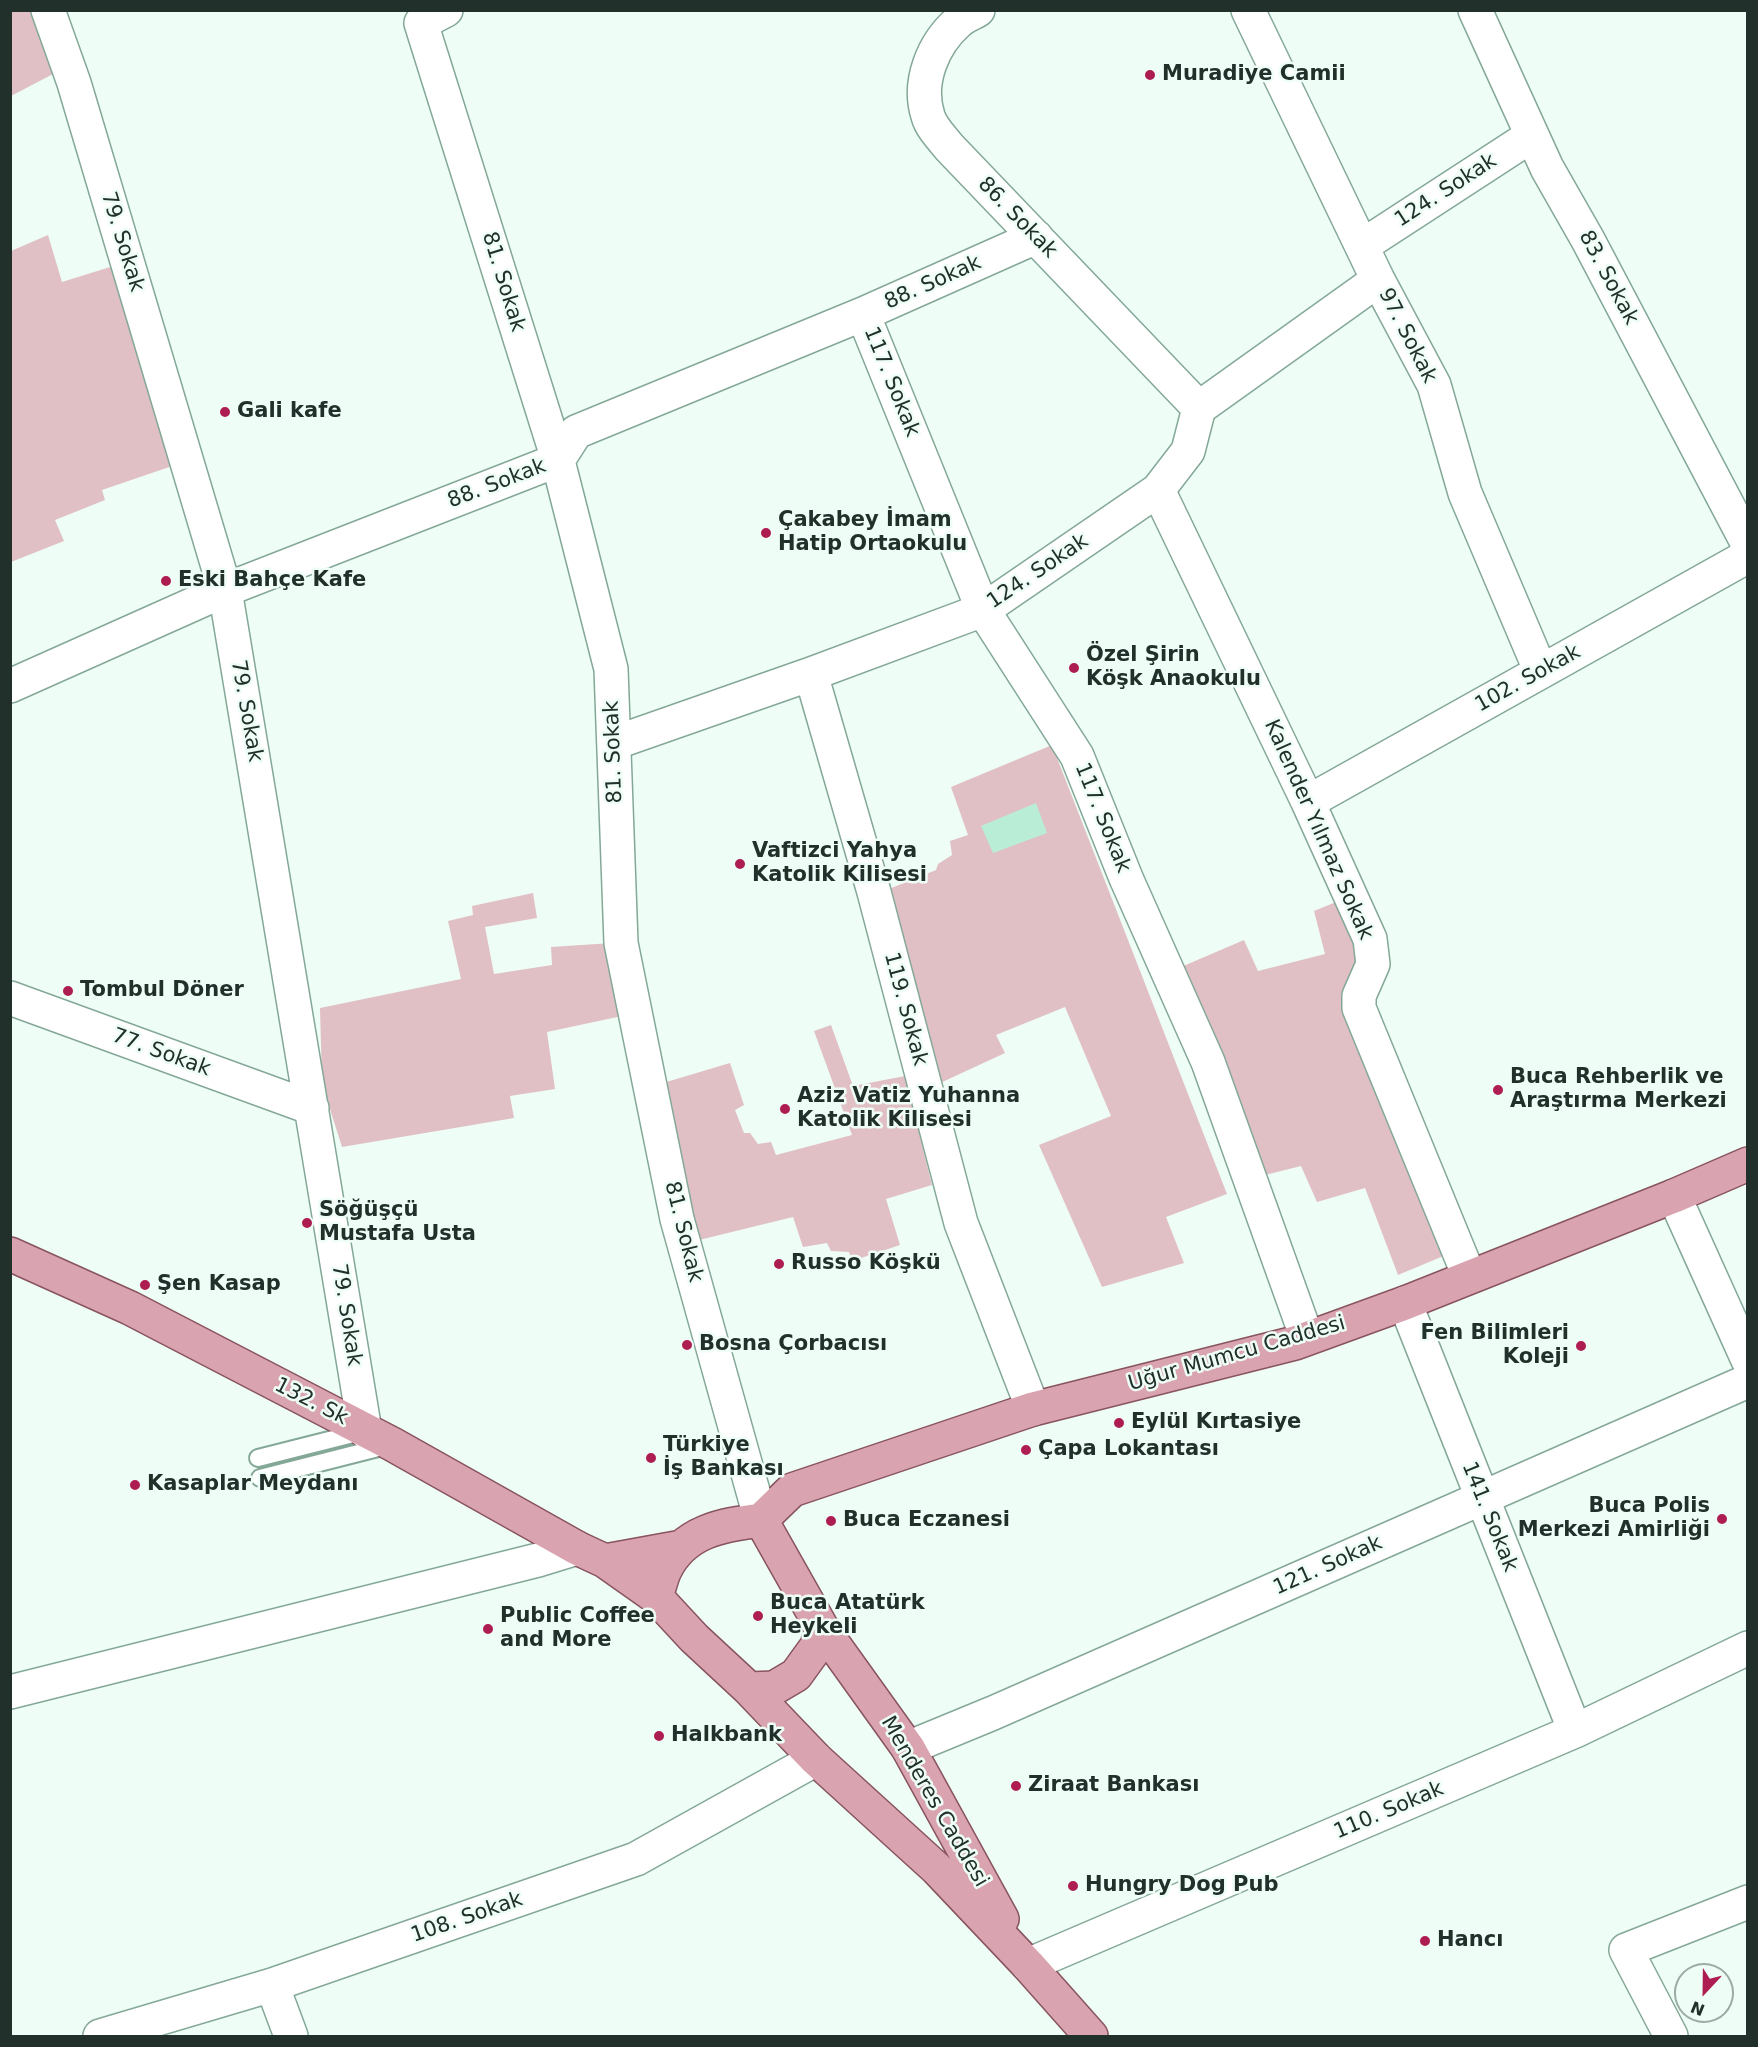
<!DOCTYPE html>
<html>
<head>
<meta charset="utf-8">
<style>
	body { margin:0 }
	#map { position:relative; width:1758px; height:2047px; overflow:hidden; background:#eefdf6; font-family:"DejaVu Sans",sans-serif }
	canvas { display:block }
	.frame { position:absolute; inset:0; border:12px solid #21302a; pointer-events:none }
	.north { position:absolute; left:1674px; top:1963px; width:60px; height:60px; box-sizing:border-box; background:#eefdf6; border:2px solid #9caba4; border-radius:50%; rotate:202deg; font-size:16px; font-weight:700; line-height:24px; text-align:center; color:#21302a }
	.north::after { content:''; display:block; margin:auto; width:21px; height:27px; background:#ae1d51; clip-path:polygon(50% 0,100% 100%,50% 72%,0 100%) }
</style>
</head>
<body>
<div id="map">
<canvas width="1758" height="2047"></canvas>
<div class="frame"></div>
<div class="north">N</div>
</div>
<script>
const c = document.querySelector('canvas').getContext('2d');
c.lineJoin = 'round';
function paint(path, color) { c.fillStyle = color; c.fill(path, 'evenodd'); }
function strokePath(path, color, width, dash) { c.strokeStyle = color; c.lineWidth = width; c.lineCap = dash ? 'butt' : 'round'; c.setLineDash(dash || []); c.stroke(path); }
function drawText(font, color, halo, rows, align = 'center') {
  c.font = font + ' "DejaVu Sans",sans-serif'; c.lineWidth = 5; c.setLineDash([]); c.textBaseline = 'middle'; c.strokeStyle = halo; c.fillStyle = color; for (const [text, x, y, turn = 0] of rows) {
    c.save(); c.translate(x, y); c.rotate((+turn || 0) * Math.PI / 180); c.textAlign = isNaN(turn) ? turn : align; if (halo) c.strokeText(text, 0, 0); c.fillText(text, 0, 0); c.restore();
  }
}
paint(new Path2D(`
	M11,11H33L55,73L11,96Z
	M48,235L62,282L123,263L181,463L102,490L105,500L55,520L64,541L11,562V251Z
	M1052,745L1227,1194L1166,1217L1184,1263L1102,1287L1039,1145L1111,1116L1065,1007L996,1035L1005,1053L938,1084L884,891L936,870L938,864L952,855L950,841L968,835L951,787Z
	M533,893L537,918L485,927L494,974L552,965L551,947L612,943L622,1016L547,1032L555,1089L510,1096L514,1118L342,1147L322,1084L320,1008L461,979L448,921L473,915L472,906Z
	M1336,902L1352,927L1360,964L1453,1252L1398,1275L1365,1188L1317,1202L1301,1166L1265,1175L1174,970L1244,940L1258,971L1325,954L1314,911Z
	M831,1025L853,1086L905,1076L932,1185L886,1199L900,1245L852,1261L849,1252L831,1251L827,1243L803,1247L793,1217L695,1241L663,1083L730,1063L744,1105L735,1110L744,1133H750L758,1144L771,1142L776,1155L852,1135L814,1031Z`), '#e0c0c5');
paint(new Path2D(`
	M1036,803L1047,833L993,853L981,826Z`), '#baedd6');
const lane = new Path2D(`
	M258,1458L361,1432
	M260,1478L390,1445`);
const street = new Path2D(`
	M48,10L74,83L225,590L365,1431
	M446,10L421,23L556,453L611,669L621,943L677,1219L761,1520
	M978,10C971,14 963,17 958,22C933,44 917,82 928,116C931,127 941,137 949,147L1199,408
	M1248,10L1378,280L1434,385L1465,493L1541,672
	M1475,10L1547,168L1588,240L1748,544
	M1362,246L1531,136
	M863,314L983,610L1077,756L1126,878L1208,1062L1307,1338
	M1158,490L1308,802L1370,939L1373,964L1359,996V1008L1469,1276
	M811,674L874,892L961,1223L1033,1409
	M10,686L225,590L558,460L576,432L863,314L1036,237
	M614,743L811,674L983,610L1158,490L1188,451L1199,408L1378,280
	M1308,802L1748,556
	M10,998L312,1108
	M1674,1196L1748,1360
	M1405,1303L1575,1731
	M10,1692L538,1560L577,1548
	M908,1748L993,1713L1748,1381
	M1028,1965L1575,1731L1748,1648
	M272,1985L291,2036
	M100,2036L272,1985L636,1859L816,1759
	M1671,2036L1626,1950L1748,1902`);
const primary = new Path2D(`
	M10,1254L130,1308L392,1444L577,1548L605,1561L656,1597L694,1638L749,1689L816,1759L937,1869L1028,1965L1091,2036
	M761,1520L792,1490L1033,1409L1295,1343L1405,1303L1674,1196L1748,1164
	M761,1520L822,1628L908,1748L1002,1919
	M605,1561L682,1547
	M656,1597C659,1589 661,1578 665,1570C684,1531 722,1525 761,1520
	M749,1689L774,1688L796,1675L817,1646L822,1628`);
strokePath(lane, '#84a898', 20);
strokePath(street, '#84a898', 36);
strokePath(primary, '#88545f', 36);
strokePath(lane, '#fff', 16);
strokePath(street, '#fff', 33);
strokePath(primary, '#d9a4b0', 33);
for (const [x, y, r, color] of [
	[1150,75,6,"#ae1d51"],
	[225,412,6,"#ae1d51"],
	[766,533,6,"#ae1d51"],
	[166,581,6,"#ae1d51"],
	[1074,668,6,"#ae1d51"],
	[740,864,6,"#ae1d51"],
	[68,991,6,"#ae1d51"],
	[1498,1090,6,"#ae1d51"],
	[785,1109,6,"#ae1d51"],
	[307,1223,6,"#ae1d51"],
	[779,1264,6,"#ae1d51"],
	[145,1285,6,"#ae1d51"],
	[687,1345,6,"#ae1d51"],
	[1581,1346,6,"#ae1d51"],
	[1119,1423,6,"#ae1d51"],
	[1026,1450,6,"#ae1d51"],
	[651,1458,6,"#ae1d51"],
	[135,1485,6,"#ae1d51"],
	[1722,1519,6,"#ae1d51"],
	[831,1521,6,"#ae1d51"],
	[758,1616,6,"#ae1d51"],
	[488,1629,6,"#ae1d51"],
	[659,1736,6,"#ae1d51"],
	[1016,1786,6,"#ae1d51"],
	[1073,1886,6,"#ae1d51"],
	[1425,1941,6,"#ae1d51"]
]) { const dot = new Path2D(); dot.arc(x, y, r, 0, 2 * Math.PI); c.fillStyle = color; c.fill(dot); strokePath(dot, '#eefdf6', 2); }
drawText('bold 21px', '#21302a', '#eefdf6', [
	["Muradiye Camii",1162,75],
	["Gali kafe",237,412],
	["Çakabey İmam",778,521],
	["Hatip Ortaokulu",778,545],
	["Eski Bahçe Kafe",178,581],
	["Özel Şirin",1086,656],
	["Köşk Anaokulu",1086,680],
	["Vaftizci Yahya",752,852],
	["Katolik Kilisesi",752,876],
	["Tombul Döner",80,991],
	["Buca Rehberlik ve",1510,1078],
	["Araştırma Merkezi",1510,1102],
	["Aziz Vatiz Yuhanna",797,1097],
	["Katolik Kilisesi",797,1121],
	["Söğüşçü",319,1211],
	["Mustafa Usta",319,1235],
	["Russo Köşkü",791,1264],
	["Şen Kasap",157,1285],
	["Fen Bilimleri",1569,1334,"right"],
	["Koleji",1569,1358,"right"],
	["Bosna Çorbacısı",699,1345],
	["Eylül Kırtasiye",1131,1423],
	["Türkiye",663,1446],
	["İş Bankası",663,1470],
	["Çapa Lokantası",1038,1450],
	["Kasaplar Meydanı",147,1485],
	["Buca Polis",1710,1507,"right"],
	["Merkezi Amirliği",1710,1531,"right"],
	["Buca Eczanesi",843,1521],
	["Buca Atatürk",770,1604],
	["Heykeli",770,1628],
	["Public Coffee",500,1617],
	["and More",500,1641],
	["Halkbank",671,1736],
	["Ziraat Bankası",1028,1786],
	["Hungry Dog Pub",1085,1886],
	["Hancı",1437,1941]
], 'left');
drawText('21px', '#21302a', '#eefdf6', [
	["124. Sokak",1446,191,-33],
	["86. Sokak",1017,218,46],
	["79. Sokak",122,242,73],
	["83. Sokak",1608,278,62],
	["81. Sokak",503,282,73],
	["88. Sokak",933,283,-24],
	["97. Sokak",1407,336,63],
	["117. Sokak",891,382,68],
	["88. Sokak",497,484,-21],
	["124. Sokak",1038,572,-34],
	["102. Sokak",1528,679,-29],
	["79. Sokak",246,711,80],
	["81. Sokak",614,752,-92],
	["117. Sokak",1102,818,68],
	["Kalender Yılmaz Sokak",1318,830,66],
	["119. Sokak",905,1009,75],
	["77. Sokak",161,1053,20],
	["81. Sokak",683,1232,76],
	["79. Sokak",346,1315,81],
	["Uğur Mumcu Caddesi",1237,1354,-16],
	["132. Sk",311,1402,27],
	["141. Sokak",1489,1517,68],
	["121. Sokak",1328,1566,-24],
	["Menderes Caddesi",934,1802,60],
	["110. Sokak",1389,1811,-23],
	["108. Sokak",467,1918,-19]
]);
</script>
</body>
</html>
